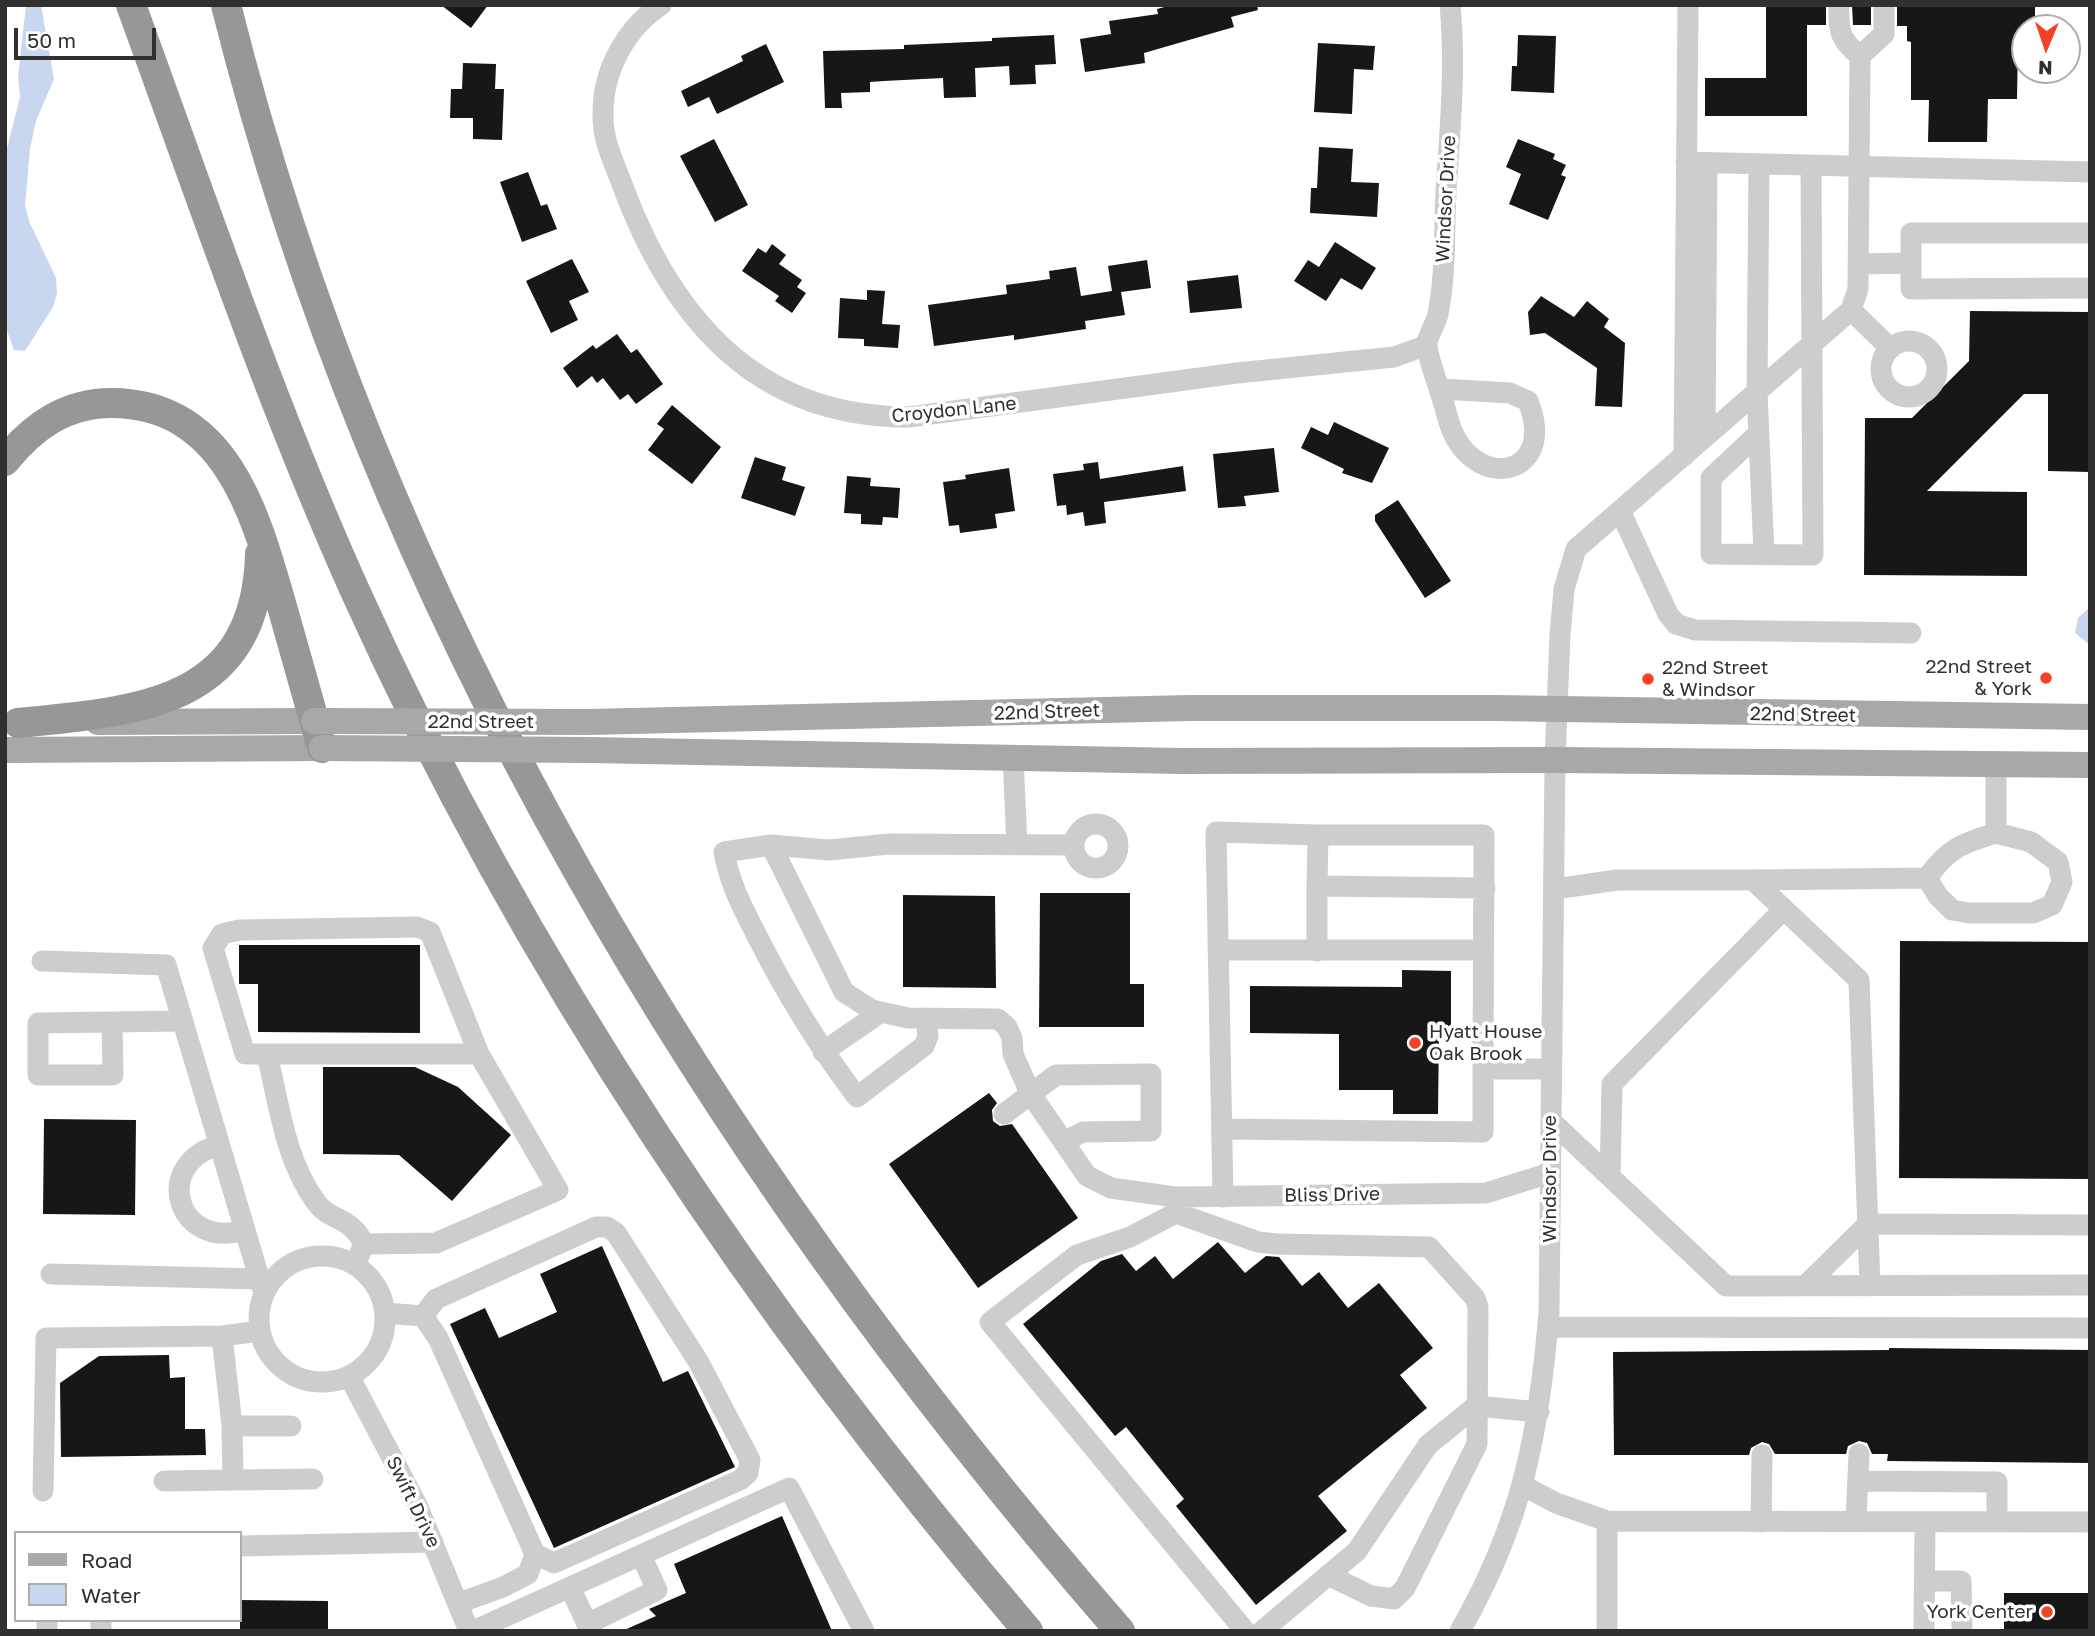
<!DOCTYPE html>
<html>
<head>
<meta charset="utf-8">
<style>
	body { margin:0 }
	#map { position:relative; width:2095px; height:1636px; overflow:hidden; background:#fff; font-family:"Golos Text",sans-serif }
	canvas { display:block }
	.frame { position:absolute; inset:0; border:7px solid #303030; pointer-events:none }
	.legend { position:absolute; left:14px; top:1531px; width:228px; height:91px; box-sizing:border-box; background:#fff; border:2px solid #acacac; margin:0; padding:9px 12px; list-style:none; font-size:21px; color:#303030 }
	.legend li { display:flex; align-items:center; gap:14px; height:35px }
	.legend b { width:35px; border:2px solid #acacac }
	.north { position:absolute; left:2011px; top:14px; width:70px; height:70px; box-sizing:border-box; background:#fff; border:2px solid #acacac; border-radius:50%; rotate:182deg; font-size:19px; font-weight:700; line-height:28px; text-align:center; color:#303030 }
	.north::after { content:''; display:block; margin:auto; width:24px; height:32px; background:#f34226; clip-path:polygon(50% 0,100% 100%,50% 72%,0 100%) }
	.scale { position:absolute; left:14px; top:28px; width:142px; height:32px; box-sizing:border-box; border:4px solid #303030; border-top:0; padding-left:9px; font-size:21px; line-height:24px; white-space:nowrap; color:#303030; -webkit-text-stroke:5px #fff; paint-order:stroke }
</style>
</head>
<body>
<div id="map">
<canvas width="2095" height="1636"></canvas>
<div class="frame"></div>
<ul class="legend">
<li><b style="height:9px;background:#a8a8a8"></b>Road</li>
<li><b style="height:19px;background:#c8d7ef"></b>Water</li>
</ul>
<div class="north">N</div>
<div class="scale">50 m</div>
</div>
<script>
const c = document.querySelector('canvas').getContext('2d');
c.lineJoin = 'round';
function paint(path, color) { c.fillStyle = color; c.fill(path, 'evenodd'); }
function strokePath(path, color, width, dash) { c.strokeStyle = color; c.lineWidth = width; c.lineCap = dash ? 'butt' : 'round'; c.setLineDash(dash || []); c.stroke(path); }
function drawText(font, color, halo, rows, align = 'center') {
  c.font = font + ' "Golos Text",sans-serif'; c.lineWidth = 7; c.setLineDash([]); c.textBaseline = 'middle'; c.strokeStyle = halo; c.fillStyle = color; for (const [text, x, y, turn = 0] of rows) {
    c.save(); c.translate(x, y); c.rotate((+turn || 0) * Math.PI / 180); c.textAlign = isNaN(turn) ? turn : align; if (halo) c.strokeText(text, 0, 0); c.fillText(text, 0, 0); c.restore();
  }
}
paint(new Path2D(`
	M26,5H41L54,79L36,121L30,149L25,205L29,221L56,278L57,293L53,307L25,351L14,350L5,325V156L20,97L18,76Z
	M2090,607V645L2075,633L2078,618Z`), '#c8d7ef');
paint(new Path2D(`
	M441,5H488L471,28Z
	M1172,5H1257L1258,10L1231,17L1234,27L1144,53L1145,63L1085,72L1080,39L1111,34L1109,21L1158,14L1157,9Z
	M1766,5H1826V25H1807V116H1705V78H1766Z
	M1852,5H1871V25H1853Z
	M1897,5H2035V28H2025V41H2018L2017,99H1988L1987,142H1928L1929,100H1911V42L1907,41V26H1897Z
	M1054,35L1056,64L1035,65L1036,84L1010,85L1009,66L975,68L976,97L944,98L943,78L884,81L870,82V92L841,93L842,108H825L823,51L904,49V45L992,41V38Z
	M1518,35L1556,36L1554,93L1511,91L1512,66H1517Z
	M1318,43L1375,46L1373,70L1354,69L1352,114L1314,112Z
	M766,44L784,82L717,114L709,97L688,107L681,91L743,61L741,56Z
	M463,63L496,64L495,89H504L502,140L473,139V118H450L451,89H462Z
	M714,139L748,205L715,222L680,156Z
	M1518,139L1555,154L1553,159L1566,165L1561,175L1566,177L1548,220L1509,204L1521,174L1506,167Z
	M1319,147L1353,149L1351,182L1379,183L1377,217L1310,213L1311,188H1317Z
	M528,172L541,206L547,204L557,229L522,242L500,182Z
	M1335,242L1376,268L1362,290L1341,278L1326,301L1294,281L1308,260L1319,267Z
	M772,244L786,255L779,264L802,280L797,287L806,293L792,313L775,301L779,296L742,271L758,248L766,253Z
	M572,259L589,292L569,301L578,320L551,333L526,281Z
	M1147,260L1151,288L1121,292L1125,315L1085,321L1086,329L1014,340V335L934,346L928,305L1007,294L1006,285L1050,279L1049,271L1076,267L1081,296L1112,291L1108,266Z
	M1238,275L1242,308L1190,313L1187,281Z
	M867,290L885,291L882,324L900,325L898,348L864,346V339L838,338L840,298L867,300Z
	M1541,296L1574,317L1587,301L1609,319L1604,327L1625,343L1622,407L1595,406L1597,368L1545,333L1530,335L1528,312Z
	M1970,311L2090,312V472L2048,471V394H2024L1927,491L2027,492V576L1864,575L1865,418H1912L1969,361Z
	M617,334L631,353L637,349L663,384L636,404L628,394L620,400L603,378L597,383L592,376L577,388L563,368L593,345L596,349Z
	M672,405L721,447L692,484L648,450L664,429L657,424Z
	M1334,422L1389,448L1372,483L1342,473L1344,469L1301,448L1311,427L1328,435Z
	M1274,448L1279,492L1244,496L1246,506L1218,508L1213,454Z
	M755,457L786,467L782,480L805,487L795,516L741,498Z
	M1098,462L1100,479L1183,466L1186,491L1104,502L1106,523L1085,526L1083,512L1067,515L1066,505L1057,506L1053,474L1084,470L1083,464Z
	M1009,468L1015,511L995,514L997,528L960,533L959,525L949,526L943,482L966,479L965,475Z
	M847,476L871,478L870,486L900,488L898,518L883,517L882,525L861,524V514L844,513Z
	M1398,500L1451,581L1425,598L1375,521V515Z
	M1040,893H1130V984H1144V1027H1039Z
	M903,895L995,896L996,988L903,987Z
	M1900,941L2090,942V1179L1899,1178Z
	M239,945H420V1033L258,1032V984H239Z
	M1402,970L1451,971V1030H1439L1438,1114H1393V1090H1339V1034L1250,1033V986L1402,987Z
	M323,1067H415L458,1087L511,1135L452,1201L399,1155L323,1154Z
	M989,1093L997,1103L992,1110L993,1121L1000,1126L1012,1124L1078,1218L978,1288L889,1164Z
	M44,1119L136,1120L135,1215L43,1214Z
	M1218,1242L1245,1273L1266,1256L1279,1257L1302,1286L1319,1272L1348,1308L1379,1283L1433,1348L1400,1375L1427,1408L1318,1496L1347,1531L1256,1605L1176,1506L1184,1499L1126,1427L1115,1436L1023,1324L1101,1261L1122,1254L1136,1271L1155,1256L1173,1279Z
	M602,1246L663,1382L688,1371L735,1467L554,1548L450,1324L485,1308L499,1338L557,1312L540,1274Z
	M1889,1348L2090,1350V1463L1887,1461L1888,1454H1872L1867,1443L1859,1441L1848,1446L1846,1454H1775L1769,1444L1762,1442L1751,1448L1749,1455H1614L1613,1352L1889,1350Z
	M169,1355L170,1378L185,1377V1429H205L206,1455L61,1457L60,1383L99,1356Z
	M782,1516L832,1631H622L656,1616L649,1609L686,1593L674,1564Z
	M2004,1593H2090V1631H2004Z
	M240,1600L328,1601V1631H240Z`), '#171717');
strokePath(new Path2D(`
	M661,5C626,28 603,70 603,113C602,139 613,160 622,184C647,252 685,321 745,366C793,402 850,417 909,417L1237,373L1394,357L1427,345
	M1839,5C1838,31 1840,40 1860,56
	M1860,56L1884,34V5
	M1686,162L2090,172
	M1759,165L1757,391L1764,554
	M2090,233H1911V289L2090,288
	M1858,264L1911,263
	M1851,310L1890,348
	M1881 369a28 28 0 1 1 56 0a28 28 0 1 1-56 0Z
	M1441,389L1510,393L1528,401C1560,481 1466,495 1447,415C1444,401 1426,354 1427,344C1428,334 1436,324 1438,314C1446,274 1444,231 1446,191C1450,130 1456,67 1450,5
	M1758,434L1711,478V554L1813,555L1811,166
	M1705,437L1707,163
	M1684,456L1688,5
	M1620,511L1668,614L1676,624L1695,630L1911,633
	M1013,757L1017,845
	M1074 846a22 22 0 1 1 44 0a22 22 0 1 1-44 0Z
	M1996,833C1963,843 1948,848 1927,878L1938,896L1952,910L1969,913H2033L2052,905L2062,882L2058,862L2031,842L1996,833V765
	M1318,835H1484L1483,1069H1551
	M771,845L844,992L872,1010L908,1018L998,1019L1007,1027L1012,1038L1013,1054L1030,1093L1087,1176L1111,1188L1175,1197L1486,1193L1550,1173
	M1753,880L1927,878
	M1317,886V951
	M1555,889L1617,880H1753L1859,980L1870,1286
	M1219,950H1483
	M42,961L166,965L264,1294
	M926,1018L928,1036L924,1046L857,1097C817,1044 784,990 755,932C741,905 729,881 724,852L771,845L829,850L889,844L1074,845
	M112,1022L113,1075H38V1023L183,1021
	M823,1052L881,1012
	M267,1054H245L213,948L222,934L239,930L417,927L430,932L479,1054
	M1004,1114L1056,1075L1151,1074V1131L1083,1132L1064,1142
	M1551,1121L1726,1286L2090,1285
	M1222,1129L1483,1132V1069
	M219,1145C151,1164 177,1251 245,1230
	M1610,1176L1612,1084L1784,909
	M1223,1197L1216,832L1318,835L1317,886L1485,888
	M259 1319a63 63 0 1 1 126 0a63 63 0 1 1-126 0Z
	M355,1265L364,1244C350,1215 330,1222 316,1202C285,1160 279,1104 267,1054H479L558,1190L436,1243L364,1244
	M51,1274L260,1279
	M1805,1286L1868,1224L2090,1225
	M385,1313L423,1316L438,1338L535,1554L528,1574L503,1587L459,1603
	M423,1316L436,1299L596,1227H607L616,1233L698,1361L750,1460L748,1473L740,1480L554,1563L535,1554
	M1548,1327L2090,1328
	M222,1336L232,1426L233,1480L313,1479
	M349,1376L417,1505L469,1631
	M232,1426H291
	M164,1481L233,1480
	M1859,1481L1997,1482V1522
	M1524,1486L1556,1503L1607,1521L2090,1522
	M43,1491L46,1338L222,1336L260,1331
	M1607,1521V1631
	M1856,1521L1859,1454
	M1761,1522L1762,1455
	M240,1546L433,1542
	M1925,1581H1961L1962,1631
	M570,1587L587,1624L657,1590L641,1555
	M47,1620V1631
	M101,1620V1631
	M473,1631L789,1488L864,1631
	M1245,1631L990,1322L1077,1255L1130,1237L1176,1213L1258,1242L1277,1244L1429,1247L1475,1298L1478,1307L1477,1444L1405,1588L1394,1599L1371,1596L1328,1575
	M1262,1631L1357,1551L1428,1445L1476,1406L1539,1412
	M1460,1631C1522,1523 1539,1434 1549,1312L1555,760L1560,635L1564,589L1576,549L1851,310L1858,289L1860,56
	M1924,1631L1925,1522`), '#cdcdcd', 21);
strokePath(new Path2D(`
	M98,722L314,721
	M588,722L1190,708H1494L2090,717
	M5,750L322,748
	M589,750L1182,761L1555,760L2090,765`), '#a8a8a8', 26);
strokePath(new Path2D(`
	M131,5C203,202 270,402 356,593C524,966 763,1320 1028,1631
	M226,5C378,612 712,1162 1120,1631
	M5,461C33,426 66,403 112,403C229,404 257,520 283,610C296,656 309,702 322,748
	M18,723C138,711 256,705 260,554`), '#979797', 30);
strokePath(new Path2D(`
	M314,721L588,722
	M322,748L589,750`), '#a8a8a8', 26);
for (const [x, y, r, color] of [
	[2046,678,7,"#f34226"],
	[1648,679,7,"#f34226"],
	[1415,1043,7,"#f34226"],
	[2047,1612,7,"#f34226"]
]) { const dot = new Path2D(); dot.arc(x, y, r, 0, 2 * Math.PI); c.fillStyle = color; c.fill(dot); strokePath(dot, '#fff', 2.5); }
drawText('19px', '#303030', '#fff', [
	["Windsor Drive",1446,199,-87],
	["Croydon Lane",954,410,-6],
	["22nd Street",1047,712,-2],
	["22nd Street",1803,715,1],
	["22nd Street",481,722],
	["Windsor Drive",1550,1179,-90],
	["Bliss Drive",1332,1195,-1],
	["Swift Drive",413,1502,64]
]);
drawText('19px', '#303030', '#fff', [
	["22nd Street",2032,667],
	["& York",2032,689],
	["22nd Street",1662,668,"left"],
	["& Windsor",1662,690,"left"],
	["Hyatt House",1429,1032,"left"],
	["Oak Brook",1429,1054,"left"],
	["York Center",2033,1612]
], 'right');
</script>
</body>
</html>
